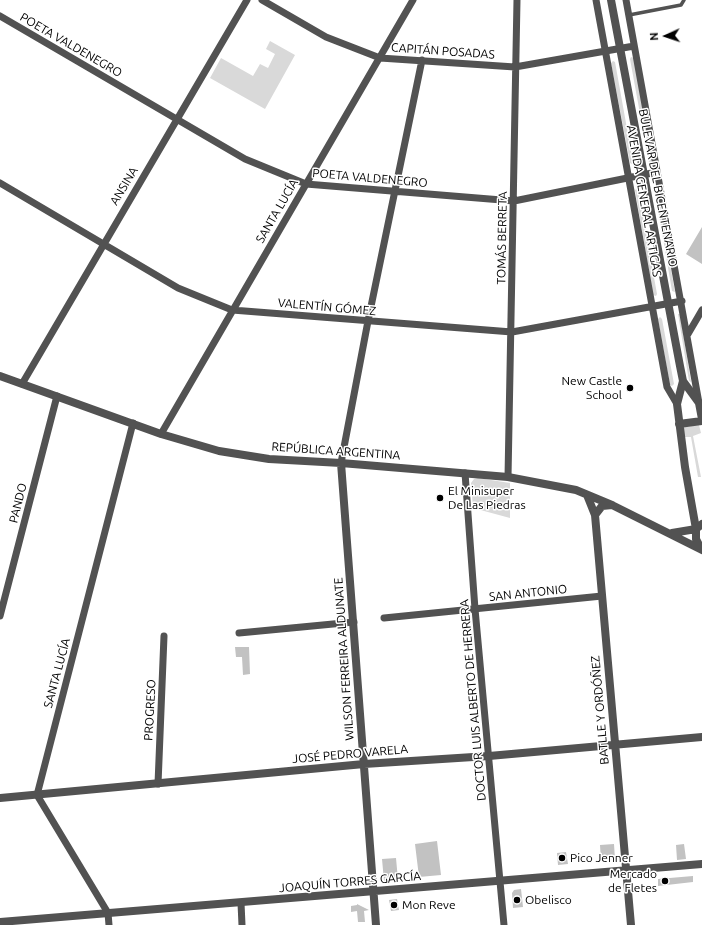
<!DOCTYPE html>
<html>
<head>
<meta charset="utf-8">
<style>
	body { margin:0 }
	#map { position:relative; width:702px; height:925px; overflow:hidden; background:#fff; font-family:Ubuntu,sans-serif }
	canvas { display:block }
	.north { position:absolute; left:646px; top:16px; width:40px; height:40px; -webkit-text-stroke:3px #fff; paint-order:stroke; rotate:267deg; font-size:11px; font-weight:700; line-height:16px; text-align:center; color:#000 }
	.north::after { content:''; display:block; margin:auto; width:14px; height:18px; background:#000; clip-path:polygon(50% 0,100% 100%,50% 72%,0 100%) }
</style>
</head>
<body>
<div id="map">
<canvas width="702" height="925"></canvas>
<div class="north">N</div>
</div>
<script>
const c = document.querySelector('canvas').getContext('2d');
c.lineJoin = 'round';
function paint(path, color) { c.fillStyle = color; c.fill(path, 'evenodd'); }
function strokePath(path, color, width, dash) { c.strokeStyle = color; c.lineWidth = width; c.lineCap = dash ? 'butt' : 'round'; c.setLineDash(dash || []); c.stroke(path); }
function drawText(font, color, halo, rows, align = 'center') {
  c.font = font + ' Ubuntu,sans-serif'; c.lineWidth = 3; c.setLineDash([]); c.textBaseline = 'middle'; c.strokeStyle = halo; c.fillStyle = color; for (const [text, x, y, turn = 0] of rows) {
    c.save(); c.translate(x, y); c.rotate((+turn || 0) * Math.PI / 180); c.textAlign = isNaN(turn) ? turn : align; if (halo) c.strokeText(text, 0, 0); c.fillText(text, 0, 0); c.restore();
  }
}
paint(new Path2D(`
	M270,41L295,55L265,109L210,78L221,58L253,76L260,64L268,68L275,54L266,49Z
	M631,57L634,58L652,163L651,164L649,163L630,59Z
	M613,61L615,62L633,162L632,164L630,163L611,63Z
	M654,186H656L675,292L672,291Z
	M637,189H638L657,294L656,296L653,295L635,190Z
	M678,314H680L691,382L689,381Z
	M660,317L662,319L674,384L672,386L670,385L658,319Z
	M699,425L701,433L693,436L701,477H698L691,437H684V427Z
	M478,478L510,483V518L473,508L471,483L474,479Z`), '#d9d9d9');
paint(new Path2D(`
	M702,227V264L686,254Z
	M235,647H249L250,674L243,675L242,657H236Z
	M437,841L441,875L419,877L415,844Z
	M614,844L615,860L601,861L600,845Z
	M684,844L686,859L677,860L676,845Z
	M566,852L568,864L558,865L557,853Z
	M396,858L398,880L384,881L382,859Z
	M693,876V882L658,886V879Z
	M521,889L523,907L513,908L512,893L514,890Z
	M397,899L399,910L391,911L389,900Z
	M357,904L369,910L364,911L365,922H358L357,911L351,912V906L357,905Z`), '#c2c2c2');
strokePath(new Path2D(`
	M629,15L681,5L684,0`), '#525252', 3.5);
strokePath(new Path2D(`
	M262,0L326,37L380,58L515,67L634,46
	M596,0L667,387L677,404
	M626,0L699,403
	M0,16L245,159L306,184L514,201L657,172
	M0,183L178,288L232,310L512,332L682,301
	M688,334L702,310
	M22,384L247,0
	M161,434L413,0
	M341,463L368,321L422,60
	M465,473L475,609L504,925
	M508,477L517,0
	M0,616L57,396
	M384,618L602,596
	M239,633L354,622
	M158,784L164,636
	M241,903L242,925
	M109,925L108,913L37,795L133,423`), '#525252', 7);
strokePath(new Path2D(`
	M611,0L680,366L683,381L699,403L702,419
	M0,376L161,434L219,451L269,459L341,463L508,477L576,490L612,505L702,550
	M683,381L677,404L685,467L696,529V539L701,549
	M679,424L702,421
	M341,463L376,925
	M587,495L595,515
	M612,505L602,506L595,515L631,925
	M672,533L696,529L702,524
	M0,798L364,764L489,756L702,737
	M0,922L702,864`), '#525252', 8);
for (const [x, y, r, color] of [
	[630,388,4,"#000"],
	[440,498,4,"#000"],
	[562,858,4,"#000"],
	[665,881,4,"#000"],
	[517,900,4,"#000"],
	[394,905,4,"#000"]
]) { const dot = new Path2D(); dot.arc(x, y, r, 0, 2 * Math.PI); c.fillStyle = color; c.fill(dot); strokePath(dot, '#fff', 1.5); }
drawText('12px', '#000', '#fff', [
	["POETA VALDENEGRO",71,45,30],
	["CAPITÁN POSADAS",443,51,4],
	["POETA VALDENEGRO",370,178,5],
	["ANSINA",124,186,-59],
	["BULEVAR DEL BICENTENARIO",658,188,79],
	["AVENIDA GENERAL ARTIGAS",644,201,80],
	["SANTA LUCÍA",277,211,-60],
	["TOMÁS BERRETA",502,238,-89],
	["VALENTÍN GÓMEZ",327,307,5],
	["REPÚBLICA ARGENTINA",336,451,4],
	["PANDO",18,503,-76],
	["SAN ANTONIO",528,593,-6],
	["WILSON FERREIRA ALDUNATE",344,659,-94],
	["SANTA LUCÍA",57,673,-75],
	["DOCTOR LUIS ALBERTO DE HERRERA",473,700,-95],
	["PROGRESO",150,710,-87],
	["BATLLE Y ORDÓÑEZ",600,710,-95],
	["JOSÉ PEDRO VARELA",350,754,-5],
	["JOAQUÍN TORRES GARCÍA",350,882,-5]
]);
drawText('12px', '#000', '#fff', [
	["New Castle",622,381,"right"],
	["School",622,395,"right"],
	["El Minisuper",448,491],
	["De Las Piedras",448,505],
	["Pico Jenner",570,858],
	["Mercado",657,874,"right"],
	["de Fletes",657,888,"right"],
	["Obelisco",525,900],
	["Mon Reve",402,905]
], 'left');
</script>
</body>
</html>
